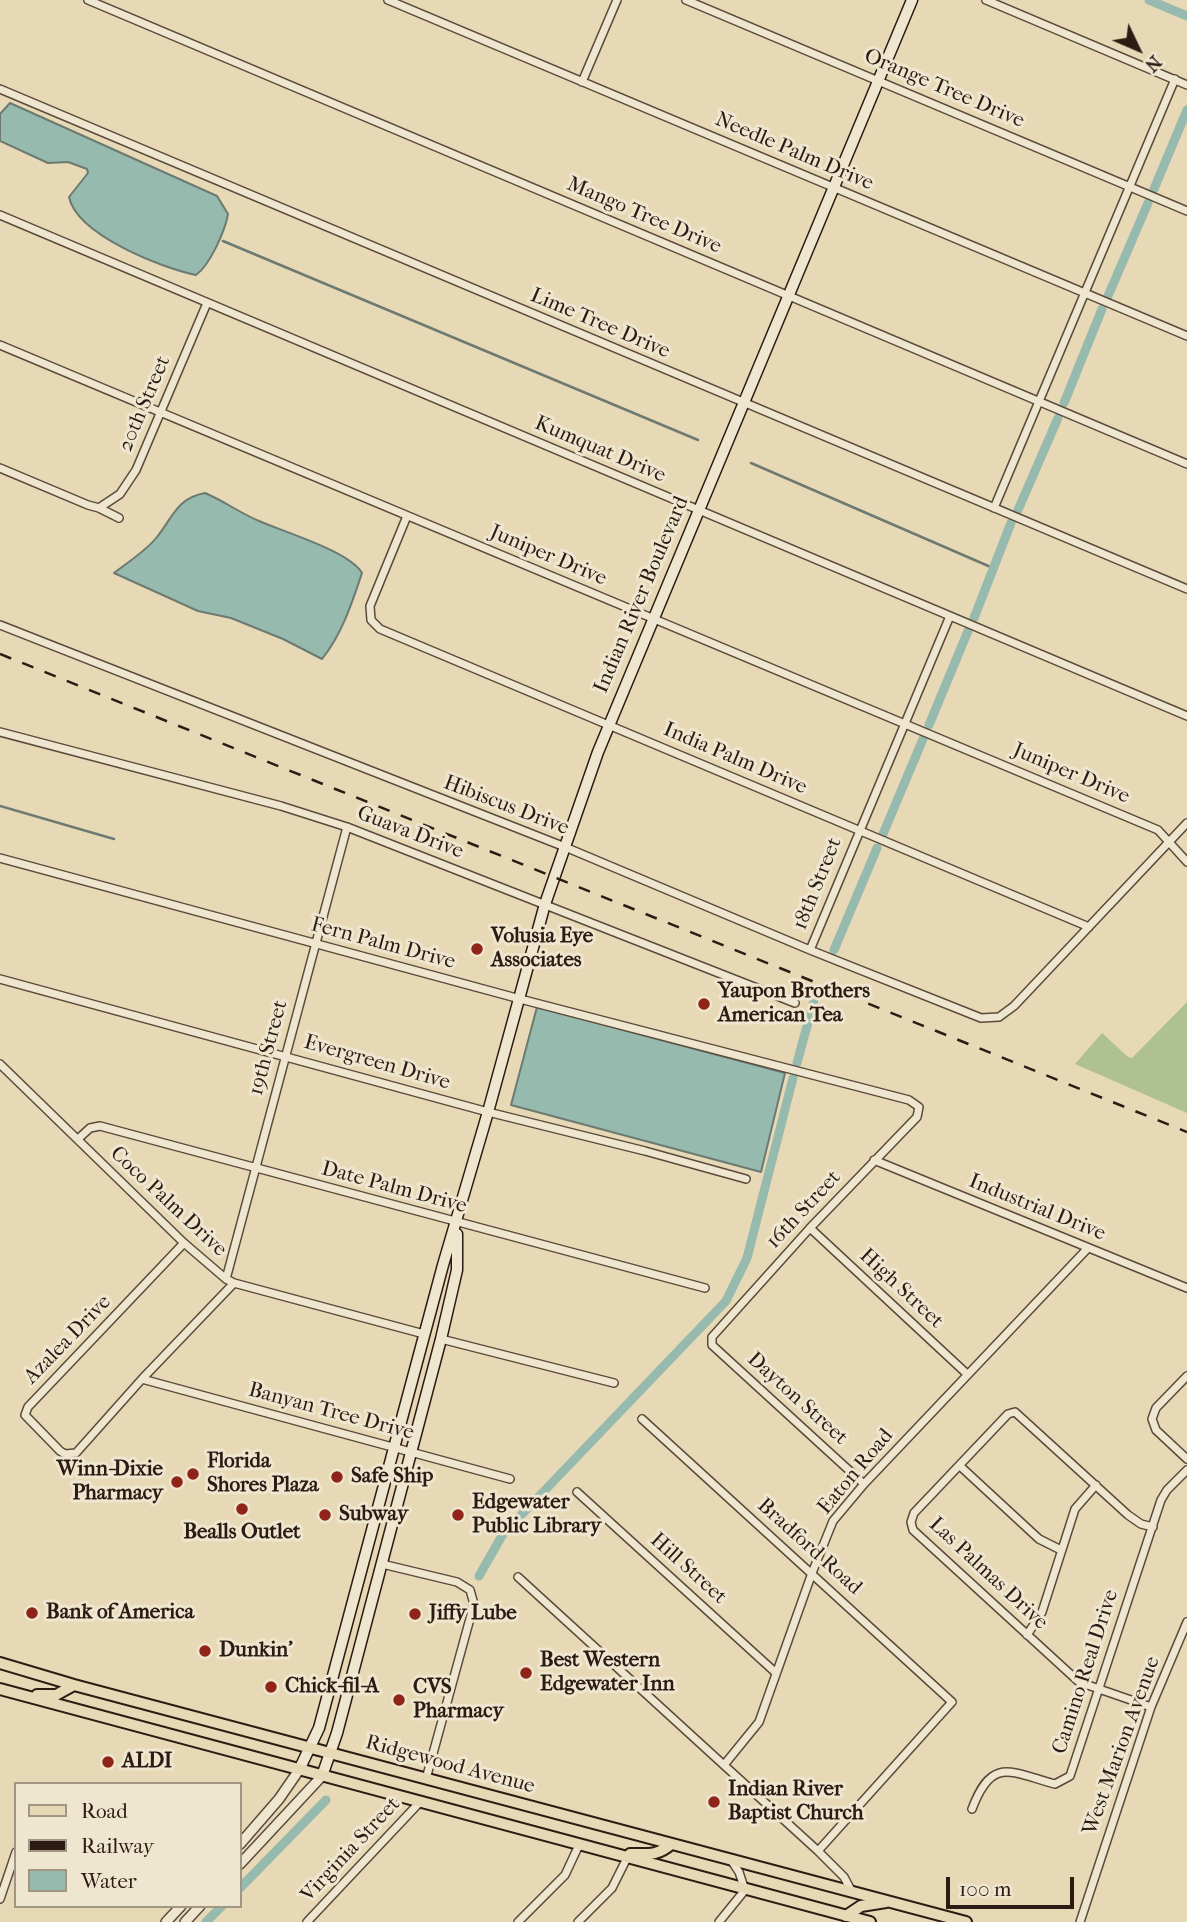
<!DOCTYPE html>
<html>
<head>
<meta charset="utf-8">
<style>
	body { margin:0 }
	#map { position:relative; width:1187px; height:1922px; overflow:hidden; background:#e7d9b5; font-family:"IM FELL French Canon",serif }
	canvas { display:block }
	.legend { position:absolute; left:14px; top:1782px; width:228px; height:126px; box-sizing:border-box; background:#efe6cf; border:2px solid #a19584; margin:0; padding:9px 12px; list-style:none; font-size:21px; color:#2c1b13 }
	.legend li { display:flex; align-items:center; gap:14px; height:35px }
	.legend b { width:35px; border:2px solid #a19584 }
	.north { position:absolute; left:1103px; top:14px; width:70px; height:70px; -webkit-text-stroke:5px #efe6cf; paint-order:stroke; rotate:134deg; font-size:19px; font-weight:700; line-height:28px; text-align:center; color:#2c1b13 }
	.north::after { content:''; display:block; margin:auto; width:24px; height:32px; background:#2c1b13; clip-path:polygon(50% 0,100% 100%,50% 72%,0 100%) }
	.scale { position:absolute; left:946px; top:1877px; width:128px; height:32px; box-sizing:border-box; border:4px solid #2c1b13; border-top:0; padding-left:9px; font-size:21px; line-height:24px; white-space:nowrap; color:#2c1b13; -webkit-text-stroke:5px #efe6cf; paint-order:stroke }
</style>
</head>
<body>
<div id="map">
<canvas width="1187" height="1922"></canvas>
<ul class="legend">
<li><b style="height:9px;background:#e7d9b5"></b>Road</li>
<li><b style="height:9px;background:#2c1b13"></b>Railway</li>
<li><b style="height:19px;background:#97baaf"></b>Water</li>
</ul>
<div class="north">N</div>
<div class="scale">100 m</div>
</div>
<script>
const c = document.querySelector('canvas').getContext('2d');
c.lineJoin = 'round';
function paint(path, color) { c.fillStyle = color; c.fill(path, 'evenodd'); }
function strokePath(path, color, width, dash) { c.strokeStyle = color; c.lineWidth = width; c.lineCap = dash ? 'butt' : 'round'; c.setLineDash(dash || []); c.stroke(path); }
function drawText(font, color, halo, rows, align = 'center') {
  c.font = font + ' "IM FELL French Canon",serif'; c.lineWidth = 6; c.setLineDash([]); c.textBaseline = 'middle'; c.strokeStyle = halo; c.fillStyle = color; for (const [text, x, y, turn = 0] of rows) {
    c.save(); c.translate(x, y); c.rotate((+turn || 0) * Math.PI / 180); c.textAlign = isNaN(turn) ? turn : align; if (halo) c.strokeText(text, 0, 0); c.fillText(text, 0, 0); c.restore();
  }
}
paint(new Path2D(`
	M1187,1002V1113L1075,1064L1102,1033L1128,1057L1132,1058Z`), '#afc092');
const water = new Path2D(`
	M10,103L217,196L228,214C225,231 210,265 196,275C162,268 77,235 69,197L88,173L87,169L68,162L48,163L0,141V114Z
	M205,493C224,501 240,513 259,521C284,532 349,551 362,573C352,603 342,634 322,659L283,639L231,618L198,611L114,573C128,562 146,551 157,537C173,517 177,498 205,493Z
	M537,1007L785,1073L761,1172L511,1105Z`);
paint(water, '#97baaf');
strokePath(water, '#6c7a71', 2);
strokePath(new Path2D(`
	M223,241L698,440
	M751,463L993,568
	M0,806L114,839`), '#6c7a71', 2.5);
strokePath(new Path2D(`
	M1149,0L1187,16
	M1154,189L1187,110
	M1108,296L1148,203
	M1064,403L1102,309
	M1018,510L1058,418
	M974,618L1011,523
	M929,725L968,631
	M883,834L923,739
	M834,950L877,848
	M797,1063L816,993
	M479,1576L503,1534L726,1301L747,1258L793,1078
	M240,1888L326,1800
	M206,1922L222,1906`), '#97baaf', 9);
const minor = new Path2D(`
	M88,0L1187,464
	M388,0L1187,336
	M686,0L1187,211
	M986,0L1187,85
	M582,82L617,0
	M0,89L1187,589
	M0,215L1187,716
	M0,345L1158,830L1187,862
	M0,468L88,505L99,508L119,518
	M99,508L120,494L136,470L207,303
	M994,508L1175,79
	M407,516L370,606L371,620L380,629L1089,927
	M0,625L565,847L810,950L981,1018L999,1017L1014,1006L1187,823
	M0,732L281,806L347,827L795,1003
	M0,858L520,999L909,1100L919,1107L917,1117L810,1228L712,1337V1345L864,1484
	M810,950L950,616
	M0,979L488,1112L645,1151L746,1179
	M0,1064L184,1243L226,1279L234,1283L424,1334
	M78,1139L90,1128L100,1126L705,1288
	M874,1160L1187,1288
	M810,1228L967,1374
	M184,1243L28,1407L25,1415L60,1451L65,1454L76,1453L142,1379L234,1283
	M226,1279L347,827
	M441,1339L614,1383
	M1187,1376L1156,1408L1152,1419L1156,1430L1187,1459
	M142,1379L510,1479
	M642,1419L952,1702L818,1851
	M960,1466L1039,1539L1061,1550
	M577,1492L776,1673
	M382,1564L457,1582L470,1590L474,1604L426,1779
	M518,1577L818,1851L844,1877L852,1892
	M1027,1635L1042,1612L1075,1509L1096,1485
	M1151,1707L1079,1682L913,1530L911,1522L914,1513L1008,1414L1015,1412L1128,1515L1141,1524L1153,1527
	M724,1765L759,1722L812,1573L833,1521L864,1484L1088,1248
	M972,1809C992,1756 1010,1772 1055,1784L1070,1776L1161,1500L1167,1490L1187,1470
	M0,1899L16,1852
	M307,1922L420,1802
	M518,1922L565,1875L579,1845
	M578,1922L612,1888L627,1858
	M719,1922L745,1890L739,1872L731,1860
	M1080,1922L1151,1707L1187,1622`);
const tertiary = new Path2D(`
	M240,1844L279,1799L299,1770
	M240,1864L322,1776
	M166,1922L181,1906
	M185,1922L200,1906`);
const secondary = new Path2D(`
	M299,1770L319,1728L443,1265L488,1112L545,904L598,752L912,0
	M322,1776L337,1733L441,1339L457,1270V1234`);
const primary = new Path2D(`
	M0,1663L74,1685L966,1922
	M0,1689L870,1922
	M37,1695H56L74,1685
	M630,1854C647,1854 658,1856 671,1844
	M846,1916L861,1906L886,1902`);
strokePath(minor, '#5b4a3c', 10);
strokePath(tertiary, '#5b4a3c', 12);
strokePath(secondary, '#2c1b13', 13);
strokePath(primary, '#2c1b13', 14);
strokePath(minor, '#efe6cf', 7);
strokePath(tertiary, '#efe6cf', 9);
strokePath(secondary, '#efe6cf', 10);
strokePath(primary, '#e7d9b5', 10);
strokePath(new Path2D(`
	M0,654L1187,1132`), '#2c1b13', 2.5, [12, 12]);
for (const [x, y, r, color] of [
	[477,949,7,"#8f2418"],
	[704,1004,7,"#8f2418"],
	[193,1474,7,"#8f2418"],
	[337,1477,7,"#8f2418"],
	[177,1482,7,"#8f2418"],
	[242,1509,7,"#8f2418"],
	[325,1515,7,"#8f2418"],
	[458,1515,7,"#8f2418"],
	[32,1613,7,"#8f2418"],
	[415,1614,7,"#8f2418"],
	[205,1651,7,"#8f2418"],
	[526,1673,7,"#8f2418"],
	[271,1687,7,"#8f2418"],
	[399,1700,7,"#8f2418"],
	[108,1762,7,"#8f2418"],
	[714,1802,7,"#8f2418"]
]) { const dot = new Path2D(); dot.arc(x, y, r, 0, 2 * Math.PI); c.fillStyle = color; c.fill(dot); strokePath(dot, '#efe6cf', 2.5); }
drawText('21px', '#2c1b13', '#efe6cf', [
	["Orange Tree Drive",944,89,23],
	["Needle Palm Drive",794,152,23],
	["Mango Tree Drive",644,216,23],
	["Lime Tree Drive",600,324,23],
	["20th Street",145,404,-67],
	["Kumquat Drive",600,450,23],
	["Juniper Drive",548,556,23],
	["Indian River Boulevard",642,595,-67],
	["India Palm Drive",735,759,23],
	["Juniper Drive",1071,774,23],
	["Hibiscus Drive",506,806,21],
	["Guava Drive",410,833,21],
	["18th Street",818,884,-68],
	["Fern Palm Drive",383,944,15],
	["19th Street",269,1048,-75],
	["Evergreen Drive",377,1063,16],
	["Date Palm Drive",394,1188,15],
	["Coco Palm Drive",168,1202,43],
	["Industrial Drive",1037,1208,22],
	["16th Street",804,1210,-47],
	["High Street",901,1289,43],
	["Azalea Drive",68,1340,-46],
	["Dayton Street",797,1399,42],
	["Banyan Tree Drive",331,1412,15],
	["Eaton Road",856,1472,-50],
	["Bradford Road",809,1547,42],
	["Hill Street",688,1569,42],
	["Las Palmas Drive",988,1574,43],
	["Camino Real Drive",1086,1672,-72],
	["West Marion Avenue",1122,1746,-70],
	["Ridgewood Avenue",450,1765,15],
	["Virginia Street",351,1850,-47]
]);
drawText('bold 21px', '#2c1b13', '#efe6cf', [
	["Volusia Eye",491,937],
	["Associates",491,961],
	["Yaupon Brothers",718,992],
	["American Tea",718,1016],
	["Florida",207,1462],
	["Shores Plaza",207,1486],
	["Winn-Dixie",163,1470,"right"],
	["Pharmacy",163,1494,"right"],
	["Safe Ship",351,1477],
	["Edgewater",472,1503],
	["Public Library",472,1527],
	["Subway",339,1515],
	["Bealls Outlet",242,1533,"center"],
	["Bank of America",46,1613],
	["Jiffy Lube",429,1614],
	["Dunkin'",219,1651],
	["Best Western",540,1661],
	["Edgewater Inn",540,1685],
	["Chick-fil-A",285,1687],
	["CVS",413,1688],
	["Pharmacy",413,1712],
	["ALDI",122,1762],
	["Indian River",728,1790],
	["Baptist Church",728,1814]
], 'left');
</script>
</body>
</html>
